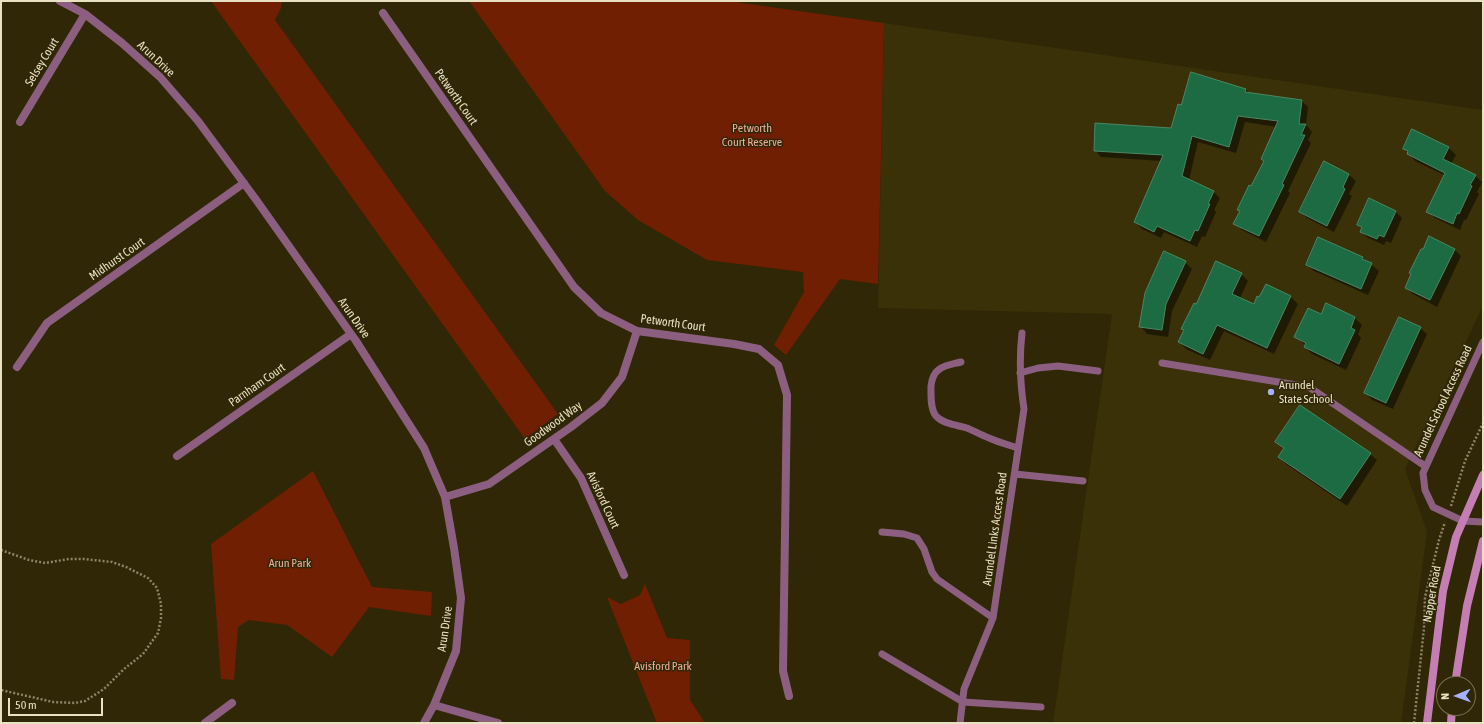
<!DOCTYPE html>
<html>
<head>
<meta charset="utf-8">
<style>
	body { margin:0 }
	#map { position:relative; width:1484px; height:724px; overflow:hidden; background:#2f2705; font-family:"Asap Condensed",sans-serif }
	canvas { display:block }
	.frame { position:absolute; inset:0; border:2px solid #e8e1c2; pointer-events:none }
	.north { position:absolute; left:1436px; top:676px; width:40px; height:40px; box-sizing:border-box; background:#2f2705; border:1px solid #797151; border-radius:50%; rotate:268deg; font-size:11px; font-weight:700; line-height:16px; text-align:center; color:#e8e1c2 }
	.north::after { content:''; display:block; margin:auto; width:14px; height:18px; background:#a5b1fc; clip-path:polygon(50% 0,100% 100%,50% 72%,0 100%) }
	.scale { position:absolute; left:8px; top:698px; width:95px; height:18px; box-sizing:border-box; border:2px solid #e8e1c2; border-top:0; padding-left:5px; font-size:12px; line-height:14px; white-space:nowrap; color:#e8e1c2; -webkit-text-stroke:3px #2f2705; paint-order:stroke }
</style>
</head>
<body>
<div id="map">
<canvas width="1484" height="724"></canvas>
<div class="frame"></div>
<div class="north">N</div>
<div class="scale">50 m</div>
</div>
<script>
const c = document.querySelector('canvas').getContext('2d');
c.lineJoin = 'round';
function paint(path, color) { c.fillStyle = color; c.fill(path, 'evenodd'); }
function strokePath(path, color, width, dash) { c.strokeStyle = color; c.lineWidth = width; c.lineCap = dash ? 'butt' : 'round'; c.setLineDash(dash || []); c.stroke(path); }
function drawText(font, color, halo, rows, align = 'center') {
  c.font = font + ' "Asap Condensed",sans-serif'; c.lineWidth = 3; c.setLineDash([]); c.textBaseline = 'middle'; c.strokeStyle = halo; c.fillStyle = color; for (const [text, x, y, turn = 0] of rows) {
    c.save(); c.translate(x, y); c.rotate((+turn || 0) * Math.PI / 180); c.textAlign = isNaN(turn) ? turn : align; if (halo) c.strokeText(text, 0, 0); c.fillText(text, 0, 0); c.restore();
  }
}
paint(new Path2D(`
	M884,23L1483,110V306L1405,469L1427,532L1401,723H1053L1112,314L878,308Z`), '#3a3109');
paint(new Path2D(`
	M211,1H282L281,8L275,20L558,414L525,439Z
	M469,1H728L884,23L878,284L840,279L786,355L774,345L804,292L803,272L707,260L638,220L605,191Z
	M313,471L372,587L432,592L431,616L369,607L332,657L287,625L249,620L238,627L234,680L221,679L211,544Z
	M645,584L667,638L690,640V700L705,723H657L607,597L621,604L640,595Z`), '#711f03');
paint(new Path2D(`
	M1246,89L1249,93L1302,101L1308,107L1306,125L1312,132L1308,140L1311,143L1288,191L1290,193L1266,242L1242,230L1235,223L1240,212L1238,210L1252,187L1264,161L1277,127L1245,122L1236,153L1198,142L1189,180L1213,191L1220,198L1214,210L1216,212L1205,237L1202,236L1197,247L1164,232L1161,238L1142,229L1135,222L1162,161L1101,157L1095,150L1172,129L1182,106Z
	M1413,130L1449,148L1456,155L1451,164L1475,175L1482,182L1477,192L1479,194L1466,220H1464L1460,230L1435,218L1428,212L1444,175L1415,161L1404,149Z
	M1325,162L1349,175L1356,181L1349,194L1352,196L1334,232L1307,218L1300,212Z
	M1395,211L1402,218L1391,243L1386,241L1384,245L1368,238L1361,232L1363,229L1358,225Z
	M1318,239L1363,258L1379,271L1368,295L1314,271L1307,265Z
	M1454,249L1461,256L1437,307L1413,294L1406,288Z
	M1185,262L1192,269L1172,311L1168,337L1147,334L1141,327Z
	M1241,274L1248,281L1240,298L1254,305L1260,299L1266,285L1291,297L1298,304L1274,354L1224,331L1210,360L1186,349L1179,342L1196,306Z
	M1326,304L1355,318L1362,325L1358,334L1361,338L1346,370L1312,354L1305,347L1306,346L1296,337L1321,316Z
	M1420,328L1427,334L1393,409L1372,400L1366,393Z
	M1277,442L1370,454L1377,460L1347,506L1286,464L1279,457L1284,450Z`), '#0007');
const building = new Path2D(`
	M1191,72L1246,89L1245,92L1302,100L1299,124H1306L1301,135H1305L1282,184L1284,185L1259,236L1233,224L1240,211L1237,210L1249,185L1251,186L1264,161L1261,159L1278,121L1238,116L1229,147L1192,136L1182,176L1214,191L1208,204H1210L1198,231L1195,230L1190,241L1157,226L1154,232L1134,222L1163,155L1094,151L1095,123L1171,128L1178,104L1181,105Z
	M1412,129L1449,147L1443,159L1476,175L1470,185L1472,186L1459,214L1457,213L1453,224L1426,212L1445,173L1407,154L1408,151L1403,149Z
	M1324,161L1349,174L1343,187L1345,189L1327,226L1299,212Z
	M1369,198L1396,211L1384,237L1379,235L1377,239L1360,232L1362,227L1357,225Z
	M1429,236L1455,249L1430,300L1405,288L1411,274L1409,273L1421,249H1423Z
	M1318,237L1363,257L1362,259L1372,263L1361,289L1306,265Z
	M1164,251L1186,261L1166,304L1162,330L1139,327L1145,293Z
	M1216,261L1242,273L1232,294L1254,304L1257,296L1259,297L1266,284L1291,296L1267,348L1217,325L1203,354L1178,342L1184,330L1181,329L1194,303L1196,304Z
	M1326,303L1355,317L1351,328L1355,330L1339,364L1304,347L1306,343L1294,337L1308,308L1321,314Z
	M1399,317L1421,327L1386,403L1364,393Z
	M1300,405L1371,453L1340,499L1278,457L1284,448L1275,442Z`);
paint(building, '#1c6b43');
strokePath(building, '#4a8764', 1);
strokePath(new Path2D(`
	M1451,506L1465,461L1483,423
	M1,550L29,560L45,563L69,559H84L112,562L126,567L148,578L157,588L161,604V618L158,633L143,654L124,669L104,689L85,701L75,703L53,702L1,690
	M1414,723L1424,628L1425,597L1439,540L1445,522`), '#8d8565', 2.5, [2, 2]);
strokePath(new Path2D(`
	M1483,342L1423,473L1425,490L1433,507L1463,521L1483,522
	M961,362C946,366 933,366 931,386C931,394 930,409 936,416C943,424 957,425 967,428C974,431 981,435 989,438C998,442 1009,445 1018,448
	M1162,363L1309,387L1425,466
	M1020,373L1038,368L1058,366L1098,371
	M1015,474L1083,481
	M882,532L904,534L917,538L924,549L932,572L937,579L993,618
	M882,654L963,702L1041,707
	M960,723L964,689L993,618L1024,409C1020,383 1019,359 1022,333`), '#8c5f80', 7);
strokePath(new Path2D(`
	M60,1L85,14L122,43L160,77L198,121L257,201L356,341L424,448L445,497L454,548L461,598L456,651L434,705L424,723
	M383,13L574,287L601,313L637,331L734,344L759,349L778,365L787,395L783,671L789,696
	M20,122L85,14
	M17,367L47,323L244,183
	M554,439L581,478L624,575
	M177,456L351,334
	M445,497L489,484L571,427L602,403L622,377L637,331
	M434,705L498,723
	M205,723L232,703`), '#8c5f80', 8);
strokePath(new Path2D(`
	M1455,684L1467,606L1483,541
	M1427,723L1443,591L1456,537L1483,475
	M1451,723L1452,708`), '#c57eb3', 8);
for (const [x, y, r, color] of [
	[1271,392,4,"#a5b1fc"]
]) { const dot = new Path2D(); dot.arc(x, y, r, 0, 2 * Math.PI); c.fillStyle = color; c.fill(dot); strokePath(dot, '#2f2705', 1.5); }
drawText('12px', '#e8e1c2', '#2f2705', [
	["Arun Drive",156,59,43],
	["Selsey Court",42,62,-59],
	["Petworth Court",456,97,55],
	["Midhurst Court",117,259,-35],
	["Arun Drive",354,318,55],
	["Petworth Court",673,323,8],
	["Parnham Court",257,385,-35],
	["Arundel School Access Road",1443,401,-65],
	["Goodwood Way",553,424,-36],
	["Avisford Court",603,500,65],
	["Arundel Links Access Road",995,529,-82],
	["Napper Road",1432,594,-80],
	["Arun Drive",445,629,-82]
]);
drawText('12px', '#ecad9b', '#2f2705', [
	["Petworth",752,128],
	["Court Reserve",752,142],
	["Arun Park",290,563],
	["Avisford Park",663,666]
]);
drawText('12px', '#e8e1c2', '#2f2705', [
	["Arundel",1279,385],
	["State School",1279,399]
], 'left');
</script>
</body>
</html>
